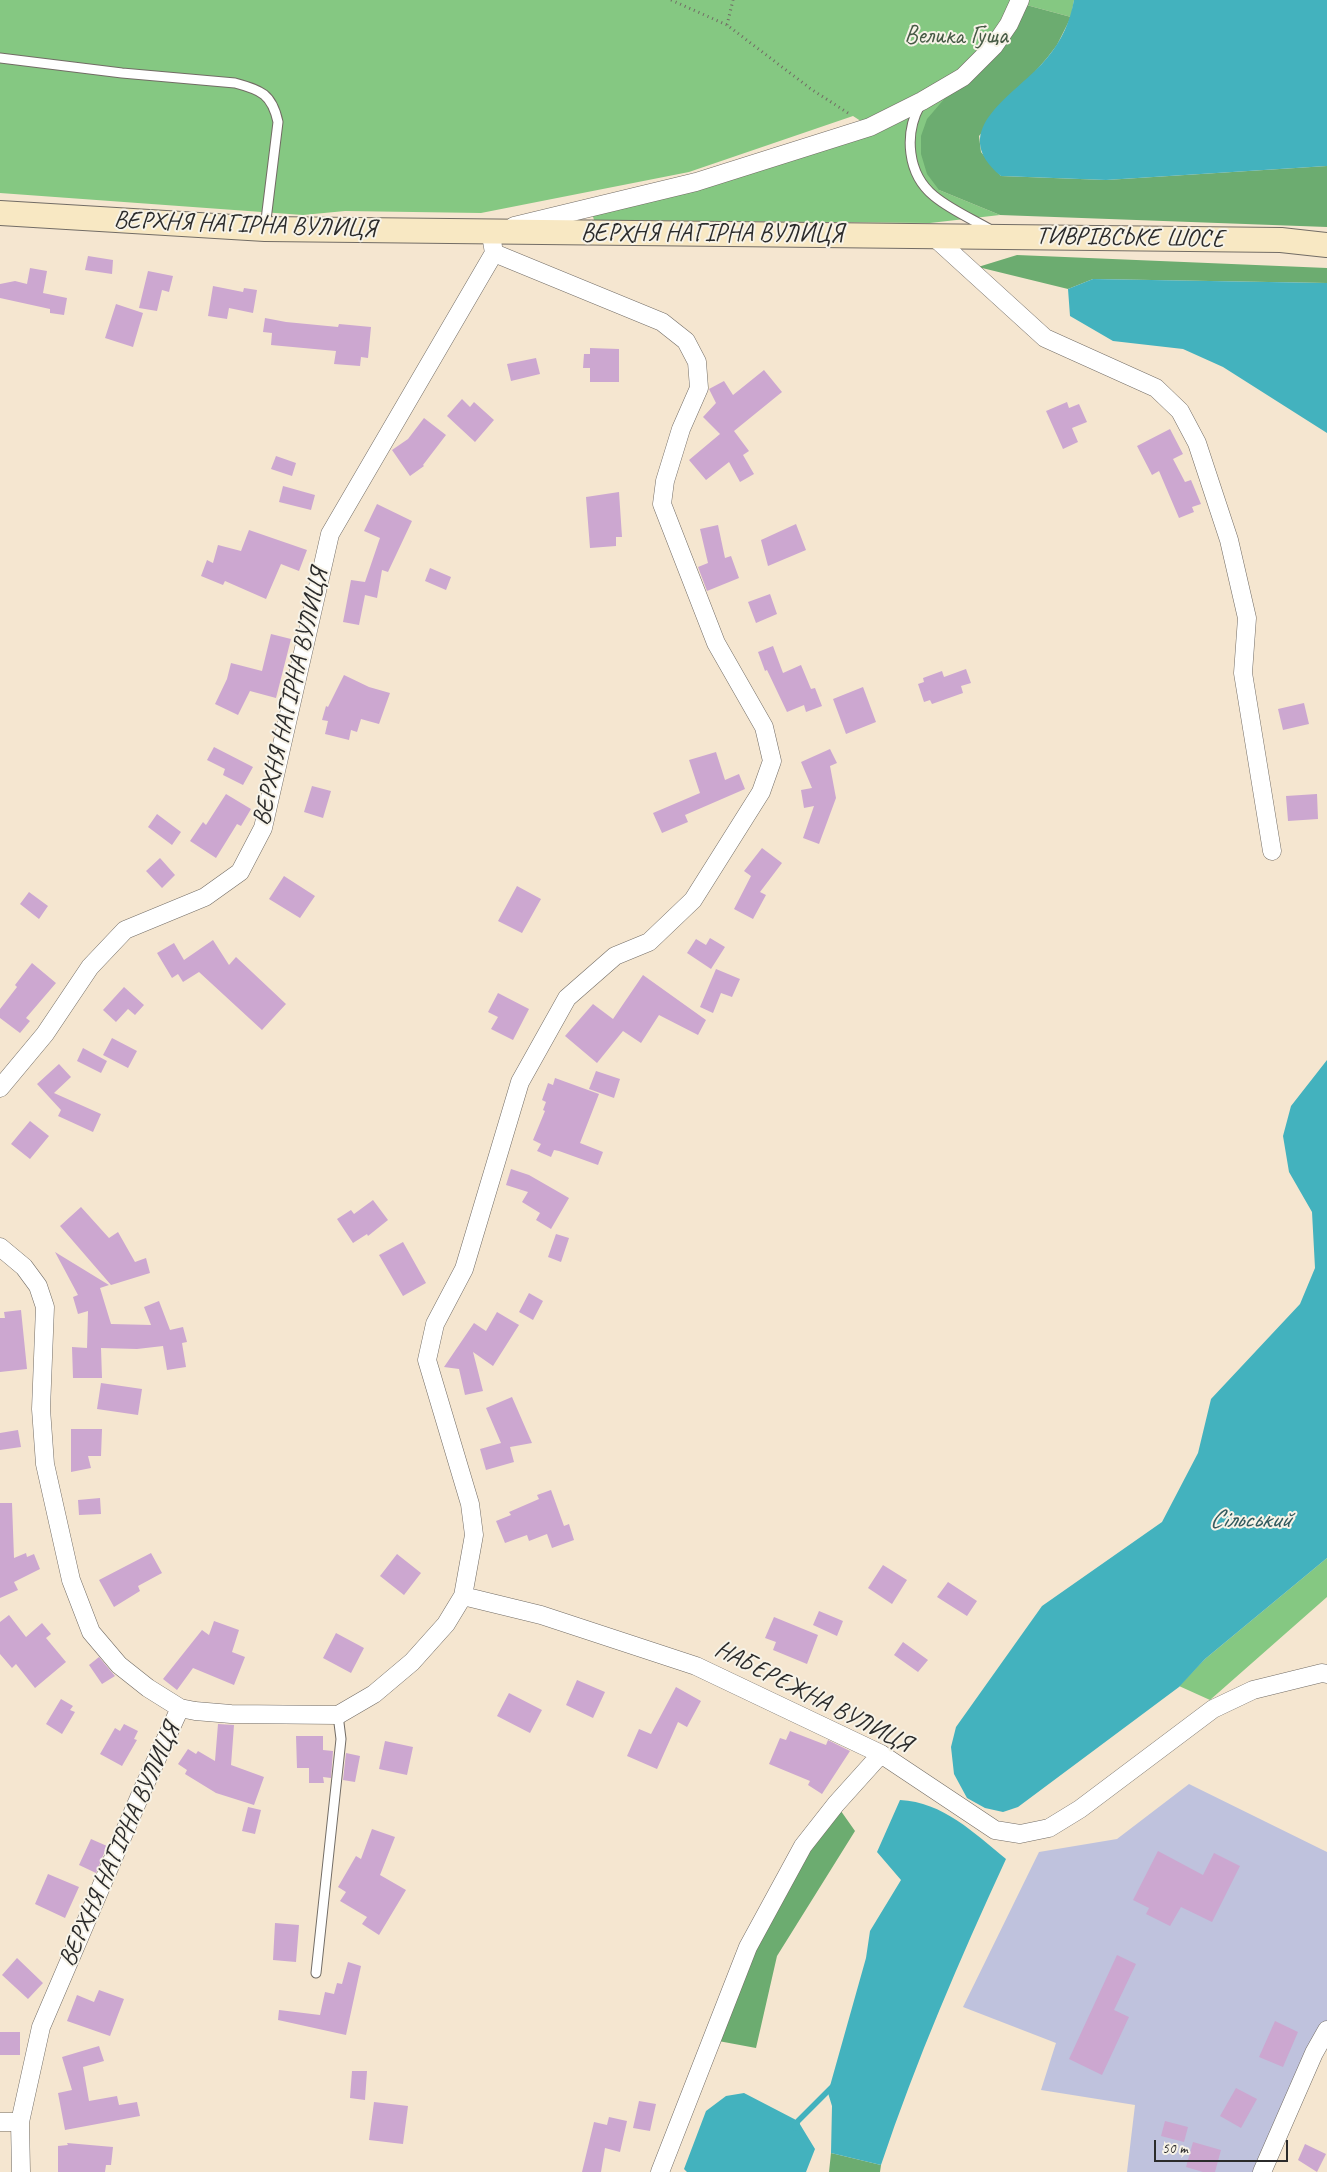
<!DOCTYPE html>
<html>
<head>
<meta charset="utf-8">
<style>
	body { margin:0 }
	#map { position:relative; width:1327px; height:2172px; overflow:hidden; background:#f5e6d0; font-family:Caveat,sans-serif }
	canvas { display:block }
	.scale { position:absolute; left:1154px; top:2140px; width:134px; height:22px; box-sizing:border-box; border:2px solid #2b2b2b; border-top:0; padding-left:6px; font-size:15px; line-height:18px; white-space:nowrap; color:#2b2b2b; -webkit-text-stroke:4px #f7f3e8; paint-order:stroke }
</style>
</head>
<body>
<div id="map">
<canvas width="1327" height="2172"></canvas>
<div class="scale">50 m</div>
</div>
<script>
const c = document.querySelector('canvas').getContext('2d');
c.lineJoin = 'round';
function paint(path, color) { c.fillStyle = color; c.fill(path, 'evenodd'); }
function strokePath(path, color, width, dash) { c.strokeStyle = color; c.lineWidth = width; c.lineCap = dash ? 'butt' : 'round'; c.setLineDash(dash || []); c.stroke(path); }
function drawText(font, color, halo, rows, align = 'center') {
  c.font = font + ' Caveat,sans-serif'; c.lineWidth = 4; c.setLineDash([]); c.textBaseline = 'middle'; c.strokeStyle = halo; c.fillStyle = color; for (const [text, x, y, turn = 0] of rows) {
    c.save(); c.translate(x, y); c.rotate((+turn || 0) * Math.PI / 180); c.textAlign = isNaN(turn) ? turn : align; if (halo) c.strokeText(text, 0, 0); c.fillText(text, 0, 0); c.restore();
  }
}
paint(new Path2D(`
	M1189,1784L1327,1852V2030L1262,2172H1127L1135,2105L1041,2090L1056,2043L963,2007L1039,1852L1117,1839Z`), '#bfc2dd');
paint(new Path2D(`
	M0,0H1074L1071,17L1019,3L939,190L1000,215L930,223L594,220L592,213L870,127L853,116L689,172L481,213L345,211L303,215L0,193Z
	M1327,1558V1597L1210,1700L1179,1686L1205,1659Z`), '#85c882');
paint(new Path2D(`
	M1019,3L1071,17L1057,45L1047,58L979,136L981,152L1001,176L1106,180L1327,166V227L1000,215L939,190L927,174L921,154V136L927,119L963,77Z
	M1017,255L1327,268V283L1093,279L1068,289L978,267Z
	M836,1804L855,1831L777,1956L756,2048L713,2040L733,1982Z
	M831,2153L881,2165L880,2172H829Z`), '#6cac70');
paint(new Path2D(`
	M1074,0H1327V166L1106,180L1001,176C944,129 1018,94 1047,58C1062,40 1070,22 1074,0Z
	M1093,279L1327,283V433L1223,367L1183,349L1113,341L1070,316L1068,289Z
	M1327,1060V1558L1205,1659L1179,1687L1018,1807L1003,1812L985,1808L967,1798L954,1774L951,1747L956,1727L1042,1606L1162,1522L1198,1453L1211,1399L1300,1304L1315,1268L1312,1212L1289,1172L1283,1136L1291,1106Z
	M900,1800C943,1802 974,1833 1006,1859C959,1961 917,2058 881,2165L831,2153L832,2106L828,2093L866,1958L870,1931L901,1880L877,1852Z
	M744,2093L798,2121L815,2149L806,2172H687L684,2169L706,2111L726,2096Z`), '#43b2be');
strokePath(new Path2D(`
	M795,2128L798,2121L832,2087`), '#43b2be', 5.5);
paint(new Path2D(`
	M88,256L113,260L112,274L85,270Z
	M30,268L47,271L43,293L67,298L64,315L50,313V309L0,298V284L15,281L27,284Z
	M148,271L173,276L169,292L162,290L157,311L139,308Z
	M213,286L243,292L244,288L257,290L253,313L229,308L227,319L208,316Z
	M116,304L143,313L133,347L105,338Z
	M265,318L286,322L338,327L339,324L371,327L368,358L361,357L360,366L334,364L336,351L271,345L272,333L263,332Z
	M590,348L619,349V382H590V368H583L584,354H590Z
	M536,358L540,374L511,381L507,364Z
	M764,370L782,392L734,431L749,451L743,455L754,474L740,482L729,462L706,480L689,460L720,434L703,417L716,403L709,389L724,381L733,395Z
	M462,399L470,407L474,402L494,420L475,442L447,416Z
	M1067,402L1069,408L1079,404L1087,422L1072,428L1078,442L1063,449L1046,411Z
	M424,418L446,435L423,465L424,466L410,476L392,450L408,439Z
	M1170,429L1183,454L1173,459L1185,482L1191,480L1201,504L1192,507L1194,512L1179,518L1159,471L1152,475L1137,446Z
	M276,456L296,463L292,476L271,469Z
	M283,486L315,495L311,510L279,502Z
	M619,492L622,537H616V546L590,548L586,497Z
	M377,504L412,521L388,572L382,570L377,598L365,595L359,625L343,622L351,580L365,582L380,538L364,531Z
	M796,524L806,550L768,566L761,540Z
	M718,525L725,558L731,556L739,578L707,591L698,567L708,563L700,529Z
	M249,530L307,550L299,571L281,564L266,599L225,581L223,585L201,576L207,560L213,563L218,545L241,551Z
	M430,568L451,577L446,590L425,581Z
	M770,594L777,614L756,623L748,602Z
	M271,634L291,639L276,698L250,691L238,715L215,704L227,679L231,663L262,671Z
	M773,646L783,673L801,665L811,689L815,688L822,706L806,712L804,705L787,712L767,670L765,671L758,652Z
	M966,669L971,683L961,686L963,693L932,704L930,700L924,702L918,684L924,682L923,678L942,671L944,677Z
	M344,675L369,687L390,693L379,724L361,719L357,732L351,730L349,740L325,734L328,721L322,720L326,706L328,707Z
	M863,687L876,722L846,734L833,699Z
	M1304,703L1309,724L1283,730L1278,709Z
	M214,747L253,767L243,785L223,775L225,769L207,760Z
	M830,749L837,763L830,766L836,798L819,844L803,838L814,806L804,808L801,790L812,788L801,762Z
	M716,752L725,780L739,774L745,789L685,815L688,822L662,833L653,813L700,793L689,760Z
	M312,786L331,791L323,818L304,812Z
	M226,794L251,809L241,826L237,824L216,858L190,841L203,822L206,825Z
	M1317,794L1318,819L1288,821L1286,796Z
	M157,814L181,832L172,845L148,827Z
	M762,848L782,863L760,892L766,895L753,919L734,909L751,876L744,871Z
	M160,858L175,875L162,888L146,871Z
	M284,876L315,896L300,918L269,899Z
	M517,886L541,899L522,933L498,921Z
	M29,892L48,906L39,919L20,904Z
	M710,938L725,947L711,969L687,953L696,939L706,945Z
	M213,940L229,965L236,957L286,1004L262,1030L199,972L183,982L178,974L172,978L157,953L174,943L184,960Z
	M32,963L56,983L26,1018L30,1021L20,1033L0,1018V1009L17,987L15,985Z
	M716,969L740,979L732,997L721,993L713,1013L700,1007Z
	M643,975L706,1020L698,1035L659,1015L641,1043L623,1031L597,1063L565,1036L593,1004L613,1019Z
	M124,987L144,1005L135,1015L128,1009L116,1022L103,1010Z
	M498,993L529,1009L513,1040L491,1029L498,1017L488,1012Z
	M112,1038L137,1051L128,1068L103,1055Z
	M83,1048L107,1061L101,1073L77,1061Z
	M59,1064L71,1077L54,1093L101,1114L93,1132L58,1116L61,1110L37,1084Z
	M596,1071L620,1079L614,1098L589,1089Z
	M555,1078L599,1094L580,1143L603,1152L598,1165L559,1151L554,1150L551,1157L537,1151L541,1144L533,1140L545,1111L543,1110L546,1102L542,1100L548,1083L553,1085Z
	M30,1121L49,1136L30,1159L11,1144Z
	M511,1169L529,1175L569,1198L551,1229L536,1220L540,1213L522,1202L528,1192L506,1185Z
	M373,1200L388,1220L368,1236L367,1234L353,1243L337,1219L351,1210L354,1214Z
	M81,1207L109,1238L118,1232L135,1262L146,1258L150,1273L111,1285L60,1226Z
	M556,1234L569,1238L561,1262L548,1257Z
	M403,1242L426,1283L403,1296L379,1255Z
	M55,1252L109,1285L100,1288L111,1324L151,1325L144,1307L159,1301L170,1330L183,1327L187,1342L182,1343L186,1367L167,1370L163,1346L137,1349L101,1348L102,1378H73L72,1347L87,1348L88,1311L78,1314L73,1297L78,1295Z
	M529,1293L543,1301L533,1320L519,1312Z
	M21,1310L27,1369L0,1372V1318H5L4,1312Z
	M497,1312L519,1325L493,1366L473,1352L483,1391L465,1395L459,1369L444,1367L474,1323L486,1331Z
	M101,1383L142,1389L138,1415L97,1409Z
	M512,1397L532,1443L510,1447L514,1462L486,1470L480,1449L501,1443L486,1408Z
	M71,1429H102L101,1456H88L91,1468L71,1472Z
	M18,1430L21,1447L0,1450V1433Z
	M551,1490L564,1526L569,1524L574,1540L552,1548L547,1534L529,1541L527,1535L505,1543L496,1521L511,1515L509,1512L539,1499L537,1495Z
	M100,1498L101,1514L79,1515L78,1500Z
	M0,1503H12L14,1558L26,1553L27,1557L34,1554L40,1569L14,1582L18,1590L0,1598Z
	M151,1553L162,1573L138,1586L140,1591L114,1607L99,1580Z
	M397,1554L421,1573L404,1595L380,1576Z
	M883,1565L907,1580L892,1604L868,1588Z
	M948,1582L977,1601L967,1616L937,1597Z
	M819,1611L843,1621L837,1636L813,1625Z
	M9,1615L26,1637L42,1623L51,1634L46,1638L66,1662L35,1688L16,1664L12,1668L0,1654V1622Z
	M774,1617L818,1635L807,1664L773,1650L776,1642L765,1638Z
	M214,1621L239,1630L232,1652L245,1657L234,1685L193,1668L177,1690L163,1679L202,1630L209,1635Z
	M336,1633L364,1648L351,1673L323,1658Z
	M903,1642L928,1660L918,1672L894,1655Z
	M99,1657L115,1676L102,1684L89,1665Z
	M577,1680L605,1692L593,1718L566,1705Z
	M676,1687L701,1701L687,1727L678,1722L657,1769L627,1756L639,1729L651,1734Z
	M509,1693L542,1710L530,1733L497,1716Z
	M61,1699L73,1706L70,1710L75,1712L62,1734L46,1724Z
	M124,1724L138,1731L134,1739L137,1740L122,1766L100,1754L115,1728L120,1731Z
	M218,1724L234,1725L231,1765L264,1777L254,1805L216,1793L185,1774L187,1770L178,1764L188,1749L196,1754L198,1751L215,1761Z
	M790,1731L826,1745L828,1740L850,1751L822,1794L808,1785L810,1781L769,1764L780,1738L786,1740Z
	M296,1736H323V1750L333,1751L331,1778L323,1777L324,1783H309V1768H297Z
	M385,1741L413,1747L407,1775L379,1769Z
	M346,1753L360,1756L355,1782L343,1780Z
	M248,1807L261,1810L255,1834L242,1831Z
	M372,1829L395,1837L380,1875L406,1890L379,1935L362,1924L367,1917L340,1901L346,1892L338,1887L356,1856L361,1859Z
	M91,1839L107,1846L96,1873L79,1865Z
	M1158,1851L1203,1875L1214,1853L1240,1866L1212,1922L1181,1907L1170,1926L1146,1914L1149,1908L1133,1900Z
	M48,1874L79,1887L65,1918L35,1904Z
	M275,1923L299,1925L296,1962L273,1960Z
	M1117,1955L1136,1964L1114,2010L1129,2017L1102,2075L1069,2059Z
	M17,1958L43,1983L28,1999L2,1975Z
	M348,1962L361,1966L346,2035L278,2020L279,2010L320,2015L325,1992L334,1994L337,1983L342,1984Z
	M99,1990L124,1999L110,2036L67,2021L77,1995L94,2002Z
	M1275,2021L1298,2032L1283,2067L1259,2057Z
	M0,2032H20V2055H0Z
	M99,2046L104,2061L83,2067L89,2101L117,2096L119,2105L137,2102L140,2116L65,2130L58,2093L72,2090L62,2057Z
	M352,2071H367L365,2100L350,2098Z
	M1236,2088L1257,2099L1241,2128L1220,2116Z
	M639,2101L656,2104L650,2131L633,2128Z
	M374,2102L408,2106L403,2144L369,2140Z
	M609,2117L627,2121L620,2152L605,2148L601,2172H582L594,2122L607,2125Z
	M1165,2121L1188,2127L1184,2142L1161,2136Z
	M1193,2142L1221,2150L1215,2172H1203L1186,2167Z
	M67,2143L113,2147L111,2165H106L105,2172H58V2146L68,2145Z
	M1305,2144L1326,2154L1317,2172L1298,2160Z`), '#cca7d0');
const service = new Path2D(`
	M0,58L122,73L235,83C261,90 272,94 278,122L265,228
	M920,105C904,134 907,174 934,196C951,210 972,219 991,230
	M316,1973L341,1739L338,1715`);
const minor = new Path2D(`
	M514,226L696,182L870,127L922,101L963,77L994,46L1009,24L1020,0
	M933,236L1045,338L1156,388L1180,411L1197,443L1229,540L1247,618L1243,673L1272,851
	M0,1088L45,1034L90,967L125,930L205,897L240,872L263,828L330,534L494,253L492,241
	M0,1247L24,1267L38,1286L45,1307L41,1409L45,1464L71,1580L91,1632L119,1665L148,1688L180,1708L195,1711L231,1714L338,1715L374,1694L412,1662L446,1624L463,1596L474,1535L470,1504L427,1360L435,1324L464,1269L520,1082L567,998L615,956L649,942L693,900L761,792L772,761L764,727L716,643L662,504L665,481L681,429L699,388L697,362L686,341L662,322L494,253
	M463,1596L541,1615L696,1666L881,1754L995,1830L1020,1834L1049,1828L1080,1809L1213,1709L1253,1690L1322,1673L1327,1674
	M0,2122H20
	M21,2172L20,2122L41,2027L142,1791L180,1708
	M660,2172L748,1947L803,1846L836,1804L881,1754
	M1262,2172L1314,2053L1327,2030`);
const secondary = new Path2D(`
	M0,213L265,229L1281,240L1327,245`);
strokePath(service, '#726c65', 11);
strokePath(minor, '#726c65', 19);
strokePath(secondary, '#726c65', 26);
strokePath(new Path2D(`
	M671,0L727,25L811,89L851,115
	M727,25L733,0`), '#726c65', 3, [1, 4]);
strokePath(service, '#fff', 9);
strokePath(minor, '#fff', 18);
strokePath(secondary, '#f8e8c3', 24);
drawText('25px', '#465a45', '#f7f3e8', [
	["Велика Гуща",956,36]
]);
drawText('25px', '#2b2b2b', '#f7f3e8', [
	["ВЕРХНЯ НАГІРНА ВУЛИЦЯ",245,225,2],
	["ВЕРХНЯ НАГІРНА ВУЛИЦЯ",712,234],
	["ТИВРІВСЬКЕ ШОСЕ",1130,238,1],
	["ВЕРХНЯ НАГІРНА ВУЛИЦЯ",291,697,-77],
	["НАБЕРЕЖНА ВУЛИЦЯ",813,1697,27],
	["ВЕРХНЯ НАГІРНА ВУЛИЦЯ",120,1845,-66]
]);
drawText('italic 26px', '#335a5e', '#f7f3e8', [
	["Сільський",1250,1520]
]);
</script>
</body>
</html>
